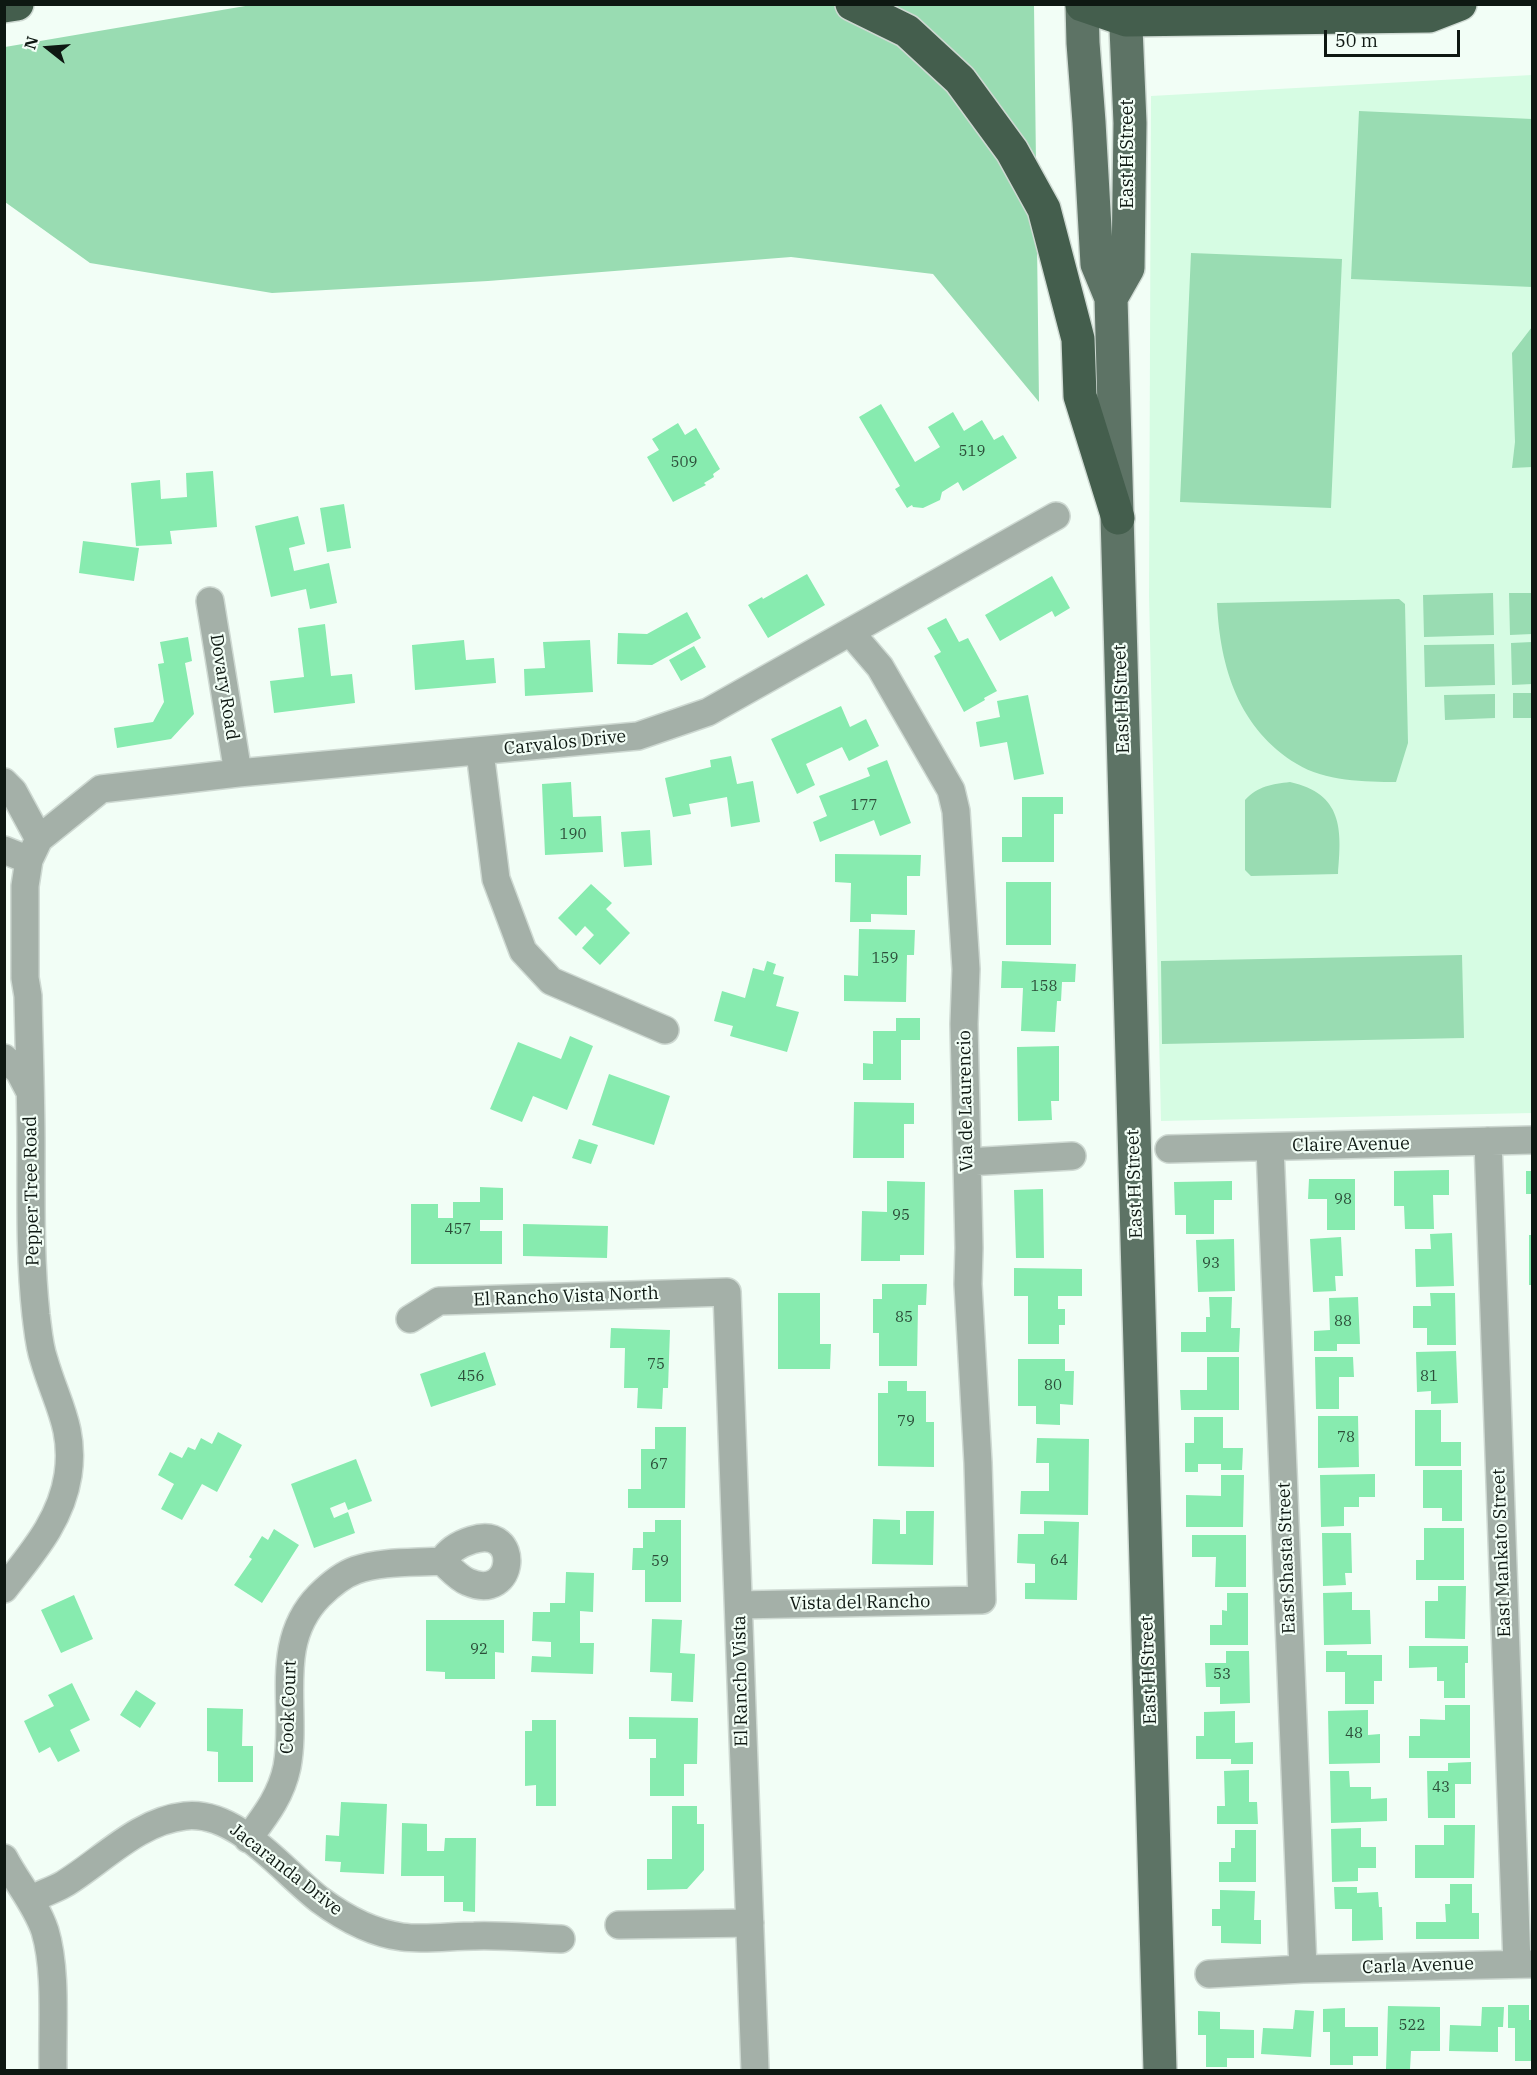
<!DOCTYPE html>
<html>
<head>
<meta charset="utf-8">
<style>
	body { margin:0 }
	#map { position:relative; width:1537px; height:2075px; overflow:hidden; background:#f2fef6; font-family:"IBM Plex Serif",serif }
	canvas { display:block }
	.frame { position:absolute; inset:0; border:6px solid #0e1812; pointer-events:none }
	.north { position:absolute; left:18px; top:18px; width:60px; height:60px; -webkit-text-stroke:4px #f2fef6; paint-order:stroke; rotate:287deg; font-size:16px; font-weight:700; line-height:24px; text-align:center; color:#0e1812 }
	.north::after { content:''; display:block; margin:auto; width:21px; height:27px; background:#0e1812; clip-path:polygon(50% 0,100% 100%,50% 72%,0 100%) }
	.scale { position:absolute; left:1324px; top:30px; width:136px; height:27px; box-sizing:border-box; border:3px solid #0e1812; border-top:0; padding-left:8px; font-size:18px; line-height:21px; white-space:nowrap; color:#0e1812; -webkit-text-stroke:4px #f2fef6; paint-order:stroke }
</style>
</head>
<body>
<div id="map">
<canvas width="1537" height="2075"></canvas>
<div class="frame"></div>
<div class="north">N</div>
<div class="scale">50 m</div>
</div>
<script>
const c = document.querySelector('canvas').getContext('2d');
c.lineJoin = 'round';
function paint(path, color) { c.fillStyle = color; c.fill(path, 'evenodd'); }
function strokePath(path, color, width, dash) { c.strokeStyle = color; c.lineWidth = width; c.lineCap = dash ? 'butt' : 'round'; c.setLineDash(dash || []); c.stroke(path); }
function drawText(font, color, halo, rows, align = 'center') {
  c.font = font + ' "IBM Plex Serif",serif'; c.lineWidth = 4.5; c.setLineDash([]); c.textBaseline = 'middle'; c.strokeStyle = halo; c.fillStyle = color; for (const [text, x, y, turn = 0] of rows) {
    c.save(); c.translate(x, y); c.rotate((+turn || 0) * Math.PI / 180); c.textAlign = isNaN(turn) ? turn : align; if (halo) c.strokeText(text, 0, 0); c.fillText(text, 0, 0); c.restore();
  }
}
paint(new Path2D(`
	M1532,75V1113L1161,1121L1149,596L1151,96Z`), '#d6fce3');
paint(new Path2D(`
	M257,4L1034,5L1039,402L933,274L791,257L488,281L272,293L90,263L5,202V47Z
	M1359,111L1532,119V287L1351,279Z
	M1191,253L1342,259L1331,508L1180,502Z
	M1532,327V467L1512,468L1515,442L1512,353Z
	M1493,593L1494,635L1424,637L1423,595Z
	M1509,593H1532V634L1510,635Z
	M1399,599L1405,604L1408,743L1396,782C1366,782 1324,781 1297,764C1239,729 1220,668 1217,603Z
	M1532,642V684L1512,685L1511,643Z
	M1494,644L1495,685L1425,687L1424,645Z
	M1513,693H1532V718H1513Z
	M1495,694V718L1445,720L1444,695Z
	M1290,782C1343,794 1342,829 1338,874L1251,876L1245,870V800C1258,786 1272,784 1290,782Z
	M1462,955L1464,1038L1162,1044L1161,961Z`), '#99dcb2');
paint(new Path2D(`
	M881,404L915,462L940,447L928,427L953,412L964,431L982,420L994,440L1003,435L1017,458L963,491L958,482L942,492L940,500L923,508L913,507L912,505L907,508L895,489L900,486L859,417Z
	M678,423L685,435L696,428L720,469L713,474L714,477L704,483L706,485L673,502L647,457L659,450L652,439Z
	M213,471L217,527L170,531L172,544L136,546L131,483L160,480L161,499L187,497L186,473Z
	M344,504L351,548L327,552L320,508Z
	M298,516L305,544L289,548L294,571L329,563L337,603L310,609L306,589L271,597L255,526Z
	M83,541L139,548L134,581L79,573Z
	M807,574L825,605L768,638L748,605L762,597L763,599Z
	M1052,576L1070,608L1055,617L1052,611L1000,641L985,615Z
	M687,612L701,638L652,665L617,664L618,633L647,634Z
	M946,618L959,642L968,638L997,691L984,698L985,700L964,712L934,656L941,652L927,628Z
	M325,624L331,676L352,674L355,703L274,713L270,681L304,677L298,628Z
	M188,637L192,661L185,663L194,714L171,739L117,748L114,728L153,722L164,702L158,664L164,663L160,642Z
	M464,640L466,660L494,658L496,683L415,690L412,645Z
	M590,640L593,692L525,696L524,669L545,668L543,642Z
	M694,646L706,667L681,681L669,660Z
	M1028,695L1044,774L1014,780L1007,742L980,747L976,722L1000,717L997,701Z
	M841,706L850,727L866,719L879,746L849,761L842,747L806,764L815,785L797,794L771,739Z
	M731,756L737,784L753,781L760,822L731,827L727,797L689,804L691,814L673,817L665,778L711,767L710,760Z
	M887,760L911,823L880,836L874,820L820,842L813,822L827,816L819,796L870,776L867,768Z
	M571,782L573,817L601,816L603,852L545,855L542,784Z
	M1022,797H1063V814H1054V862H1002V837H1022Z
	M650,830L652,865L624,867L621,832Z
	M835,854L921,855L920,876H907V915L871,914V922H850L851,883L835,882Z
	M1006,882H1051V945H1006Z
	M591,884L612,903L606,909L630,933L600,965L582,948L594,935L585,926L576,936L558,918Z
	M859,929L915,930L914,955H907L906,1002L844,1001V975L858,976Z
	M767,961L776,964L773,974L784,977L776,1006L799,1012L787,1052L730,1036L733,1026L714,1021L722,991L745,998L753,968L764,971Z
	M1002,961L1076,964L1075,982H1062L1061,1001H1057L1055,1032L1021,1031L1023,988H1001Z
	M896,1018H920V1040H901V1080H863V1063L873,1064V1031H896Z
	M570,1036L593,1046L567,1110L533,1096L522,1122L490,1109L518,1042L561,1059Z
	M1059,1046V1101H1051L1052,1120L1018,1121L1017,1047Z
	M609,1074L670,1096L654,1145L592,1125Z
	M854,1102L914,1103V1124H904V1158H853Z
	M579,1139L598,1145L591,1164L572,1158Z
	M1449,1170V1195H1433L1434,1229H1405L1404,1206H1394V1171Z
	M1526,1171H1532V1194H1526Z
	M1309,1179H1355V1230H1327V1199H1308Z
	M887,1181L925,1182L924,1255H900V1261H861L862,1211L887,1212Z
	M1232,1181V1200H1214V1234H1186V1215H1175L1174,1182Z
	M480,1187L503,1188V1220H480V1231H502V1264H411V1204H438V1218H453V1202H480Z
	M1043,1189L1044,1258H1016L1014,1190Z
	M523,1224L608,1226L607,1258L523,1256Z
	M1452,1233L1454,1286L1416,1287L1415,1249H1431L1430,1234Z
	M1529,1235H1532V1285H1529Z
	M1341,1237L1343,1276H1335L1336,1291L1313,1292L1310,1239Z
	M1234,1239L1235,1291L1198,1292L1196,1240Z
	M1014,1268L1082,1269V1296H1058V1309H1065V1325H1059V1344H1028V1296H1014Z
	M882,1284H927L926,1305H918L917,1366H879V1333H873V1299H882Z
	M778,1293H820V1344H831L830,1369H778Z
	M1430,1293H1455L1456,1345H1427V1328H1413V1306H1431Z
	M1209,1297H1232L1231,1328H1240L1239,1352H1181V1332H1206V1317H1210Z
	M1358,1297L1360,1344H1337V1351H1314V1331L1330,1330L1329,1298Z
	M611,1328L670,1330L668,1388H663L662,1409L637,1408L638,1388H624L625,1348H610Z
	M1456,1351L1458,1403L1431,1404V1391L1417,1392L1416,1352Z
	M485,1352L496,1385L431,1407L420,1374Z
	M1207,1357H1239V1410H1181L1180,1390H1207Z
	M1315,1357H1353L1354,1377H1339V1409H1316Z
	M1018,1359H1065V1371H1074L1073,1405L1060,1404V1425L1036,1424V1406H1018Z
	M888,1381H907V1391H926V1422H934V1467L878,1466V1393H888Z
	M1415,1410H1441V1442H1461V1466H1415Z
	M1318,1416H1358L1359,1467L1318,1468Z
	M1194,1417H1223V1448H1243L1242,1470H1221V1464H1198V1472H1185V1443H1194Z
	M655,1427H686L685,1508H628V1489H641V1449H655Z
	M218,1432L242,1445L217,1492L202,1484L182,1520L161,1509L174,1484L158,1475L170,1452L182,1458L188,1447L195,1450L201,1438L212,1444Z
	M1037,1438L1089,1439L1088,1515L1020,1514L1021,1491H1049V1463H1036Z
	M356,1459L372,1501L348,1510L345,1502L330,1508L334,1518L348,1512L355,1533L314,1548L291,1484Z
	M1423,1470H1462V1521H1442V1508H1423Z
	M1375,1474V1497H1359V1507H1344V1526L1321,1527L1320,1475Z
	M1221,1475H1244L1243,1527H1186V1495L1221,1496Z
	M906,1511H934L933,1565L872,1564L873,1519L900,1520V1534H906Z
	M655,1520H681V1602H645V1570H632L633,1548H643V1532H655Z
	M1044,1521L1079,1522L1077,1600L1025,1599V1583H1035V1564L1017,1563L1018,1534H1044Z
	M1424,1528H1464V1580H1416V1560H1424Z
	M274,1529L299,1545L262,1603L234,1585L252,1559L249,1557L262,1536L268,1540Z
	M1322,1533H1351L1352,1573H1345L1346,1585L1323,1586Z
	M1192,1535H1246V1587H1215L1216,1557H1192Z
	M566,1572L594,1573L593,1612L580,1611V1643H594L593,1674L531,1672L532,1656L551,1657V1642L532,1641L533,1612H550V1603H565Z
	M1438,1586H1466L1465,1639L1425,1638V1601H1438Z
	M1352,1592V1610H1370L1371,1644L1324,1645L1323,1593Z
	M1227,1593H1248V1645H1210V1625H1222V1610L1227,1611Z
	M74,1595L93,1639L61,1653L41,1610Z
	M652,1619L682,1620L680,1653L695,1654L693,1702L671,1701L672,1673L650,1672Z
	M426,1620H504V1653L495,1652V1679H445V1672L426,1671Z
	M1409,1646H1468V1663H1465V1698H1444V1681H1437V1667L1409,1668Z
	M1226,1651H1249L1250,1703L1220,1704V1687H1206L1205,1663H1226Z
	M1326,1651H1347V1655H1382V1681H1374V1704H1345V1672H1326Z
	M72,1683L90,1720L70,1730L80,1751L58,1762L50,1747L39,1753L24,1721L54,1706L48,1695Z
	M136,1690L156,1703L140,1728L120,1715Z
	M1445,1705H1470V1758H1409V1736H1420V1719L1445,1720Z
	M207,1708L243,1709L242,1746H253V1782H218V1752L207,1751Z
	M1368,1710V1735L1380,1734V1763L1329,1764L1328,1711Z
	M1235,1711V1743L1253,1742V1764H1231V1759H1196V1736H1204V1712Z
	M629,1717L698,1718L697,1764H684V1796H650V1758H656V1739H629Z
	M532,1720H556V1806H536V1785L525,1786V1731H532Z
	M1471,1762V1784H1455V1818H1428L1427,1771H1448V1763Z
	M1249,1770V1802H1257L1258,1824H1217V1806H1225L1224,1771Z
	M1330,1771H1349L1350,1787H1371V1799L1387,1798V1821L1331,1823Z
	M341,1802L387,1804L384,1874L340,1872L341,1862L325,1861L326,1835L339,1836Z
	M672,1806H697V1824H704V1870L687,1889L647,1890V1859H672Z
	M402,1823L427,1824V1851H444L445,1838H476L475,1912L463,1911V1902H444V1876H401Z
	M1444,1825H1475L1474,1878H1415V1845H1444Z
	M1361,1828V1847H1376V1868H1358V1881L1332,1882L1331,1829Z
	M1235,1830H1256V1882H1219V1862H1231V1848H1235Z
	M1450,1884H1472V1913H1479V1939H1416V1922H1446L1445,1904H1450Z
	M1334,1887H1357V1893L1378,1892L1379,1907H1382L1383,1940L1352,1941V1909H1335Z
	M1220,1890L1255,1891L1254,1920H1261V1944L1221,1943V1926H1212V1909H1220Z
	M1508,2005H1529V2020H1532V2061H1515V2028H1508Z
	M1388,2006L1440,2007V2051H1411L1410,2069H1386Z
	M1482,2007H1504L1503,2027H1498V2052L1449,2051L1450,2025L1481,2026Z
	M1345,2008V2027H1378V2056H1353V2065H1330V2032H1323V2009Z
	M1295,2010L1314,2011L1311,2057L1261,2054L1263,2028L1293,2029Z
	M1198,2011L1220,2012V2029L1254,2030V2058H1227V2067H1206V2035H1198Z`), '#87ebaf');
const minor = new Path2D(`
	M210,601L238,773
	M480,752L496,879L523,951L551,981L665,1030
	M4,782L13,791L39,839
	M4,850L29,860
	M4,1058L19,1071L30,1092
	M1488,1141L1517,1964
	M1270,1147L1303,1969
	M1169,1149L1532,1140
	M967,1162L1072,1156
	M410,1319L439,1301L727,1292C736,1551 746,1811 755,2070
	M4,1589C32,1553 61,1521 68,1475C75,1428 56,1402 44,1360C39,1346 38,1330 36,1315C30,1260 31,1203 31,1147C31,1096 29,1046 28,996L25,978V886L29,860L39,839L101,789L238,773L638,736L708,712L1056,516
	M739,1605L982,1600L978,1463L968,1284L969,1248L964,1024L966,969L956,811L951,790L880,667L850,632
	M248,1839C265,1816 281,1796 287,1767C298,1709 272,1644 319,1596C329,1586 342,1575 356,1570C380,1561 416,1563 442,1561C450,1568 458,1578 468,1582C516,1603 522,1524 472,1540C459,1544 449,1550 442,1561
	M4,1858C17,1883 36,1904 45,1931C57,1971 52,2028 53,2070
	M31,1899C41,1894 54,1890 64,1884C102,1861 138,1821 185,1816C237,1810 282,1871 320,1900C343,1917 373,1933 402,1937C424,1940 452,1936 474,1936C503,1935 532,1938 561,1939
	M619,1925L750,1923
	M1209,1974L1303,1969L1532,1964`);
const major = new Path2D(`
	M1082,4L1083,43L1089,122L1097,264L1111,298L1160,2070
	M1111,298L1128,268L1130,123L1125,4`);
const highway = new Path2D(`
	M852,4L907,31L960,80L1012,151L1044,209L1078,339L1080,396L1118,518
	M1082,5L1126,20L1429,16L1460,4
	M4,6L17,4`);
strokePath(minor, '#ced9d2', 30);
strokePath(major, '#ced9d2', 36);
strokePath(highway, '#ced9d2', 36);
strokePath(minor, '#a4b0a8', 27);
strokePath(major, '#5d7365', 33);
strokePath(highway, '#445e4d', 33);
drawText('15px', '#2c4d39', null, [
	["519",972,452],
	["509",684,463],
	["177",864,806],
	["190",573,835],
	["159",885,959],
	["158",1044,987],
	["98",1343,1200],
	["95",901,1216],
	["457",458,1230],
	["93",1211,1264],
	["85",904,1318],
	["88",1343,1322],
	["75",656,1365],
	["456",471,1377],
	["81",1429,1377],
	["80",1053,1386],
	["79",906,1422],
	["78",1346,1438],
	["67",659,1465],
	["64",1059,1561],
	["59",660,1562],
	["92",479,1650],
	["53",1222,1675],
	["48",1354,1734],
	["43",1441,1788],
	["522",1412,2026]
]);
drawText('18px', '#0e1812', '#f2fef6', [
	["East H Street",1128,154,-90],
	["Dovary Road",224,687,81],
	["East H Street",1122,699,-92],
	["Carvalos Drive",565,743,-6],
	["Via de Laurencio",966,1101,-91],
	["Claire Avenue",1351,1145,-1],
	["East H Street",1135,1184,-92],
	["Pepper Tree Road",32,1191,-91],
	["El Rancho Vista North",566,1297,-2],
	["East Mankato Street",1502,1553,-92],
	["East Shasta Street",1287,1558,-92],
	["Vista del Rancho",860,1603,-1],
	["East H Street",1149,1670,-92],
	["El Rancho Vista",741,1681,-91],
	["Cook Court",289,1707,-88],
	["Jacaranda Drive",286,1870,38],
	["Carla Avenue",1418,1966,-2]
]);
</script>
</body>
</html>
